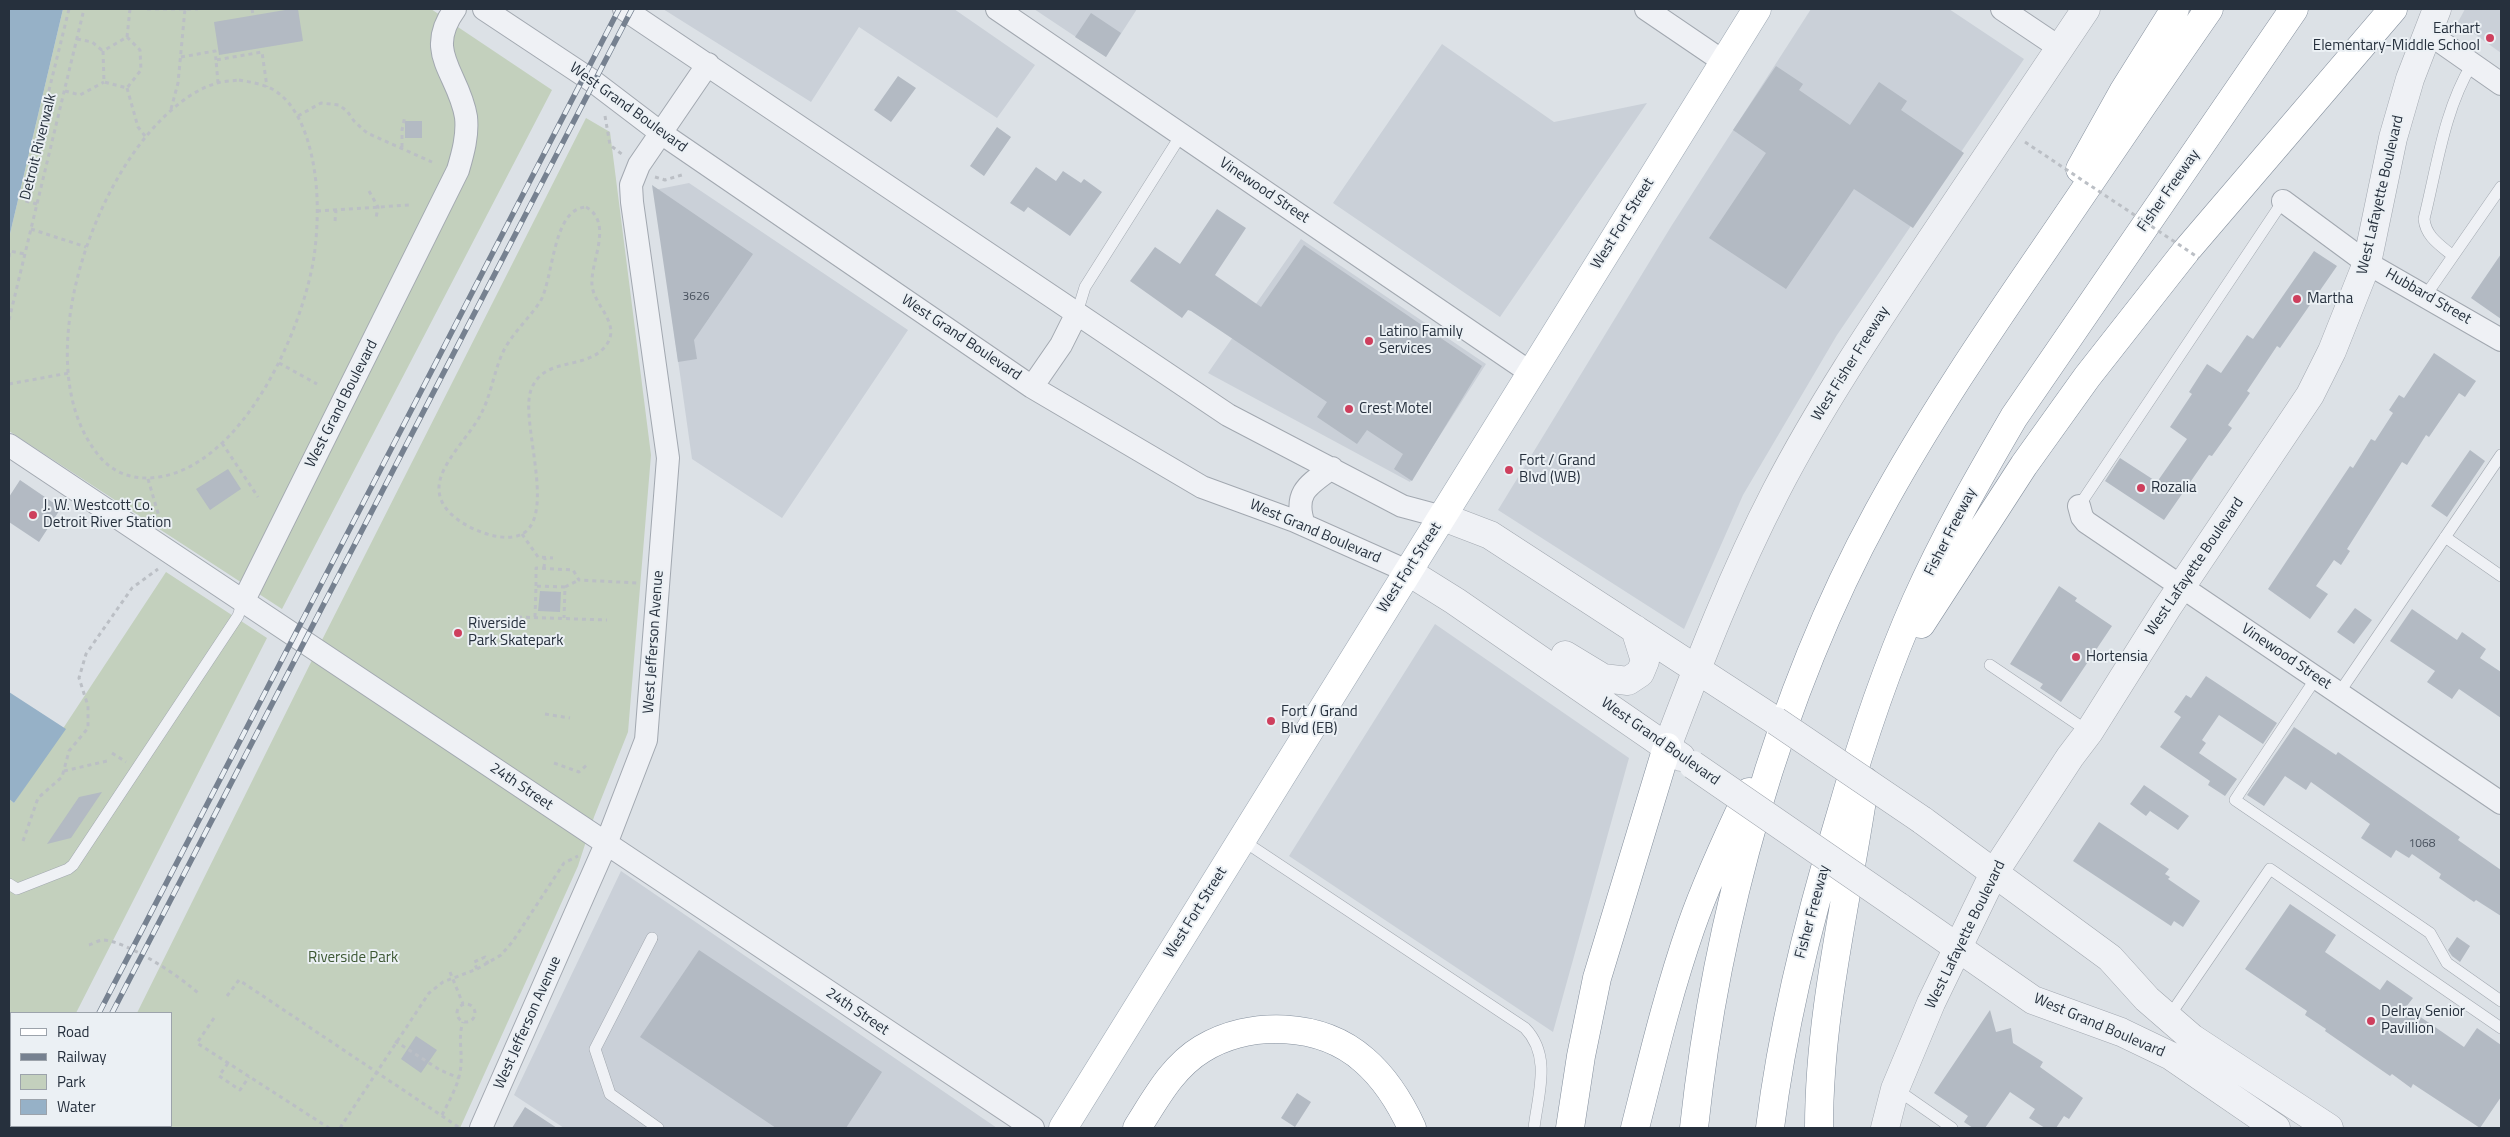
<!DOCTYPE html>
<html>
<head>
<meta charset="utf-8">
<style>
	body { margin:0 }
	#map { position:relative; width:2510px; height:1137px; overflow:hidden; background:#dce1e6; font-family:"Titillium Web",sans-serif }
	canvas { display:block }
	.frame { position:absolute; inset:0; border:10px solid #26303d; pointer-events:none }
	.legend { position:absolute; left:10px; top:1012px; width:162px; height:115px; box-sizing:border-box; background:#ebf0f4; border:1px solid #9ca3ab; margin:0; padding:6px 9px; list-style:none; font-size:15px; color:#26303d }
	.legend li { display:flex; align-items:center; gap:10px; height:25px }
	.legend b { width:25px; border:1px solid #9ca3ab }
</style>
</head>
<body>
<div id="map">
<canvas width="2510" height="1137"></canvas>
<div class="frame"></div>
<ul class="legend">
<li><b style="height:6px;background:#fff"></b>Road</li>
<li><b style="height:6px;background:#768190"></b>Railway</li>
<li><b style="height:14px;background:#c3d0bd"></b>Park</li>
<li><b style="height:14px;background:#96b1c7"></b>Water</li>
</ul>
</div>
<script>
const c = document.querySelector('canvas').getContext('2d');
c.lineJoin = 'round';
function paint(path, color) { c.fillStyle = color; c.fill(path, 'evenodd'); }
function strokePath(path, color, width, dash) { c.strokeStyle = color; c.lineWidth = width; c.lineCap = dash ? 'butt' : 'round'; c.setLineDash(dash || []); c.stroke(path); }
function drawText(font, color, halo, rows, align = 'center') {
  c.font = font + ' "Titillium Web",sans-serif'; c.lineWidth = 4; c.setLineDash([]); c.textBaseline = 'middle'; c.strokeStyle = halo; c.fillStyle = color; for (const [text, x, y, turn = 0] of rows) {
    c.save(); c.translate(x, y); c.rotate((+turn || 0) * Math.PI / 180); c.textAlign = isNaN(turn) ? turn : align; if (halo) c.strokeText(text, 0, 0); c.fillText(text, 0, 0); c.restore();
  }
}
paint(new Path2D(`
	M663,9H954L1035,65L997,118L859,27L811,102Z
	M1034,9H1137L1106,57Z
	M1811,9H1949L2024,59L1837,335L1743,495L1684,629L1498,510L1672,225Z
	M2465,9H2501V53L2458,22Z
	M1442,44L1554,122L1647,103L1500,317L1333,203Z
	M689,183L908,330L782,518L692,459L654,190Z
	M1301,239L1486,364L1410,482L1208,373Z
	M1435,624L1629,758L1553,1032L1289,856Z
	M621,871L997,1128H564L514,1095Z`), '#cad0d8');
paint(new Path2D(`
	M63,9H431L552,90L282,609L9,431V238Z
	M586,118L610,132L651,455L628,732L594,817L578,866L460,1128H80L82,1126H171V1013H137L322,640Z
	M166,572L267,638L76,1013H11V1126H20L19,1128H9V799L14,803Z`), '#c3d0bd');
paint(new Path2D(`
	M9,9H63L9,238Z
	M9,692L66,729L14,803L9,799Z`), '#96b1c7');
paint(new Path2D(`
	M291,9H298L303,41L219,55L214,22Z
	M1091,13L1121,33L1106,57L1075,37Z
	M1776,66L1803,84L1799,90L1850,125L1879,82L1907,101L1901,110L1964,153L1913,228L1854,189L1786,289L1709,238L1766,153L1733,130Z
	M898,76L916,88L891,122L874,110Z
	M405,121H422V138H405Z
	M997,127L1011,137L984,176L970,166Z
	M1036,167L1056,181L1063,171L1081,183L1084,179L1102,192L1070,236L1028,207L1024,212L1010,203Z
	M652,185L753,254L694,340L697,359L678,362Z
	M1217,209L1246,228L1215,275L1261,307L1304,245L1482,366L1412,481L1394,469L1403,454L1367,430L1357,444L1317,417L1327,402L1191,311L1188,310L1182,318L1130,281L1155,247L1180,264Z
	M2314,251L2337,266L2280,348L2277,346L2247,391L2250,393L2228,425L2232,428L2212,456L2209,455L2164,520L2105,481L2120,458L2157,482L2187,439L2170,427L2192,394L2189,392L2207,364L2221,373L2247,335L2253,339Z
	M2501,254V319L2471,298Z
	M2434,353L2476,381L2465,397L2459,393L2429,437L2426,435L2407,465L2402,462L2347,549L2350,551L2341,565L2334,560L2316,586L2328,594L2310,619L2268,589L2350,466L2353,468L2371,439L2375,441L2393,413L2389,410L2399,395L2404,398Z
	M2470,450L2485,461L2447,517L2431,506Z
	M228,469L241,489L210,510L196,489Z
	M20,480L61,508L39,542L9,522V497Z
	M2059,586L2077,598L2075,601L2112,626L2061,702L2040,688L2043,684L2010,664Z
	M540,591L561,592L560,612L538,611Z
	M2355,608L2372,620L2354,644L2337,632Z
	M2412,609L2457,640L2462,632L2486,649L2480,658L2501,672V718L2459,689L2452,699L2427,682L2435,671L2390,641Z
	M2206,676L2277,723L2263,744L2219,715L2202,740L2206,743L2199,753L2237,779L2225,796L2208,785L2210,781L2160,747L2181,717L2174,712L2186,695L2191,698Z
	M2294,727L2336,755L2338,752L2361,768L2460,837L2458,840L2501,870V916L2476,900L2474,902L2439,878L2441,874L2412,854L2409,858L2396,850L2391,858L2361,838L2370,824L2311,782L2306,790L2285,776L2264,806L2247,795Z
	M2144,785L2189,816L2178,830L2150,811L2146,816L2130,804Z
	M102,792L71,838L47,844L79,797Z
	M2099,822L2169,869L2165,874L2170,877L2168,879L2200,901L2183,927L2174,921L2171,926L2073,861Z
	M2290,904L2336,935L2325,952L2380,990L2387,980L2413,998L2406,1007L2464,1047L2477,1028L2501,1045V1097L2480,1128L2413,1084L2411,1088L2392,1074L2390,1076L2325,1031L2326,1029L2305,1015L2307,1011L2245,969Z
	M2457,937L2470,946L2460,962L2452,956L2448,950Z
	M699,950L882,1072L846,1128H776L640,1037Z
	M1990,1010L1996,1032L2011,1028L2013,1043L2043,1062L2040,1067L2083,1098L2069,1119L2064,1116L2056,1128H2045L2029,1118L2035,1109L2010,1092L1985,1128H1973L1964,1122L1968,1116L1934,1093Z
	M416,1036L437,1050L421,1073L401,1059Z
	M1297,1093L1311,1102L1295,1127L1281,1118Z
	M525,1107L557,1128H512Z`), '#b3bac3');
const service = new Path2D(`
	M2453,256C2440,245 2426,237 2424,219C2437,167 2444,110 2472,64
	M2426,295L2501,187
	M1077,313L1085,287L1181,135
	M2079,506L2283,201
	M2445,537L2501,576
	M1990,665L2089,732
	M2316,678L2235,800L2430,933L2447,963L2501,1001
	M2339,693L2501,455
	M1242,840L1525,1028C1552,1056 1538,1094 1534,1128
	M9,884L17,889L68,869L73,865L238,616L243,602
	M652,938L595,1049L610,1094L658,1128
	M2168,1018L2270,869L2501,1028
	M1896,1089L1952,1128`);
const minor = new Path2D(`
	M484,9L594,82L661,133L1032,387L1202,487L1295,521L1407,571
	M624,9L1228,415L1402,506L1443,517
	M997,9L1531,373
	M1646,9L1724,62
	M2002,9L2060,48
	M2428,33L2501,84
	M2283,201L2367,263L2501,340
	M1032,387L1061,345L1077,313
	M9,445L1033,1128
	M2079,506L2082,517L2086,522L2501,803
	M1304,525C1293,493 1308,485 1332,468
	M243,602L458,170C463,153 468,135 466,117C459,73 423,53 455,9
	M481,1128L606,844L646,740L668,458L632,202L631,185L639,165L708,64`);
const tertiary = new Path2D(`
	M1443,517L1490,535L1776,721
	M1407,571L1455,601L1681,757
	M1565,655L1603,678L1628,681L1640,673L1645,661L1635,629
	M1667,747C1700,660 1733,574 1776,491C1821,404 1877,321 1931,240C1983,163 2035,86 2086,9
	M1922,820L2110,958L2147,999L2192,1038L2329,1128
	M1898,906L2033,1000L2121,1032L2171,1056L2276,1128
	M1885,1128L1895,1089L1931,1003L1994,873L2070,757L2089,732L2167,608L2310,395L2332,351L2367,263L2393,138L2410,79L2437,9`);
const primary = new Path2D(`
	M1063,1128L1757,9`);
const motorway = new Path2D(`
	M2080,169L2123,92L2175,9
	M1921,624L2024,465L2087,377L2186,251L2393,9
	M1137,1128C1155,1100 1172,1067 1202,1049C1250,1020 1321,1022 1364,1060C1386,1079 1400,1102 1412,1128
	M1570,1128L1581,1056L1597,978L1667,747
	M1635,1128C1652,1061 1668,993 1691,927C1707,881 1728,836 1749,792
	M1694,1128C1716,920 1777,697 1878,512C1928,420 1987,333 2046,247C2100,167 2154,88 2209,9
	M1770,1128C1783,1022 1809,919 1840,817C1861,744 1885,671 1916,601C1944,538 1979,477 2014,417L2294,9
	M1819,1128C1819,1011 1848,897 1865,781`);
strokePath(service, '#a2a8b0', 12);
strokePath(minor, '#a2a8b0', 24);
strokePath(tertiary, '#a2a8b0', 29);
strokePath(primary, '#9ba6b2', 29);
strokePath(motorway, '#848f9d', 29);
strokePath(new Path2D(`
	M147,9H198
	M252,9L253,15
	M127,37L140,50L141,70L127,88L104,82L103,51Z
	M127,37L130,9
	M77,39L92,42L103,51
	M181,57L215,51L216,60
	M239,80C251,82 263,84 274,90C293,102 303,124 309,145C319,181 319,220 314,257C302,332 243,464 159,477C133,481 111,473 96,452C29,364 91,187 163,118C177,104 195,90 214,84C222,81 231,81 239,80Z
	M218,83L216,60L262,52L267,87
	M127,88L138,127L145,136
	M65,91L80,95L104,82
	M171,109L178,83L185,9
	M298,116L321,103L339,105L347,111L354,121L367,133L432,162
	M605,116L610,145L623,155
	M402,147V130L405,116
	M655,177L665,180L685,174
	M369,191L378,207L376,218
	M37,204L22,200L69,9
	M586,207C614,223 590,262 592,285C594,307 625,326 603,349C582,370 543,357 531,390C517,427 576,560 487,534C467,528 439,512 439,489C438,465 470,436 481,414C492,393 494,369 505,348C515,331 529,318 540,302C554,278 552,209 586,207Z
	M317,211L410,205
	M335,221L336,210
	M31,229L86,247
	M9,257L10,251L25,254
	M9,320L84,9
	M279,363L317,384
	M9,384L69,373
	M222,443L258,497
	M148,479L160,520
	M522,534L538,557L553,558
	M544,568L545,558
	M536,586V568L573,570L579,580L638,583
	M565,587L579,580
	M518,617L607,620
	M535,617L536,586L565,587L564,618
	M545,714L570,718
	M112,753L126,762
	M554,763L579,772L588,764
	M64,771L107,761
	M23,841L38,798L62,777L69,751L88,728V706L79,678L86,654L132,588L158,569
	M89,945C93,944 99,940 103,940C127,941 181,977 198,993
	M477,969L474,962L485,957L488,964
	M450,972L463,1004
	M227,996L239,980L460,1128
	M457 1013a9 9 0 1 1 18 0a9 9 0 1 1-18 0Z
	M214,1018L197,1043L329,1128
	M395,1041L440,1070L459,1078
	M228,1063L219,1076L240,1090L249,1077
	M442,1115C450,1099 460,1083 461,1064C462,1050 458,1036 463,1022
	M340,1128L429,993L443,982L477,969L501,955L513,941L564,863L578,856`), '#bbbfc5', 3, [4, 4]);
strokePath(service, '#eff1f5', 11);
strokePath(minor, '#eff1f5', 22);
strokePath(tertiary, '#eff1f5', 28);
strokePath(primary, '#fff', 28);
strokePath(motorway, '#fff', 28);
const rail = new Path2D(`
	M99,1013L619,9
	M112,1013L632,9
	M39,1128L40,1126
	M52,1128L53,1126`);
strokePath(rail, '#768190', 5.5);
strokePath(rail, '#ebf0f4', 4, [11]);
const tertiaryBridge = new Path2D(`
	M1776,721L1922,820
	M1693,765L1898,906`);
strokePath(tertiaryBridge, '#a2a8b0', 29, []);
strokePath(new Path2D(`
	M2025,142L2199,258`), '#bbbfc5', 3, [4, 4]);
strokePath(tertiaryBridge, '#eff1f5', 28);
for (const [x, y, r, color] of [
	[2490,38,5,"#ce3f5d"],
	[2297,299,5,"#ce3f5d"],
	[1369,341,5,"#ce3f5d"],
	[1349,409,5,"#ce3f5d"],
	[1509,470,5,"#ce3f5d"],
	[2141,488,5,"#ce3f5d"],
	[33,515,5,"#ce3f5d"],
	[458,633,5,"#ce3f5d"],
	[2076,657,5,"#ce3f5d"],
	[1271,721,5,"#ce3f5d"],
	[2371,1021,5,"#ce3f5d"]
]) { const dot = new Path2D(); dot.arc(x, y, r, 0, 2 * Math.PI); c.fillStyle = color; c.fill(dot); strokePath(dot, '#ebf0f4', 2); }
drawText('12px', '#49525e', null, [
	["3626",696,297],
	["1068",2422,844]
]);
drawText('15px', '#26303d', '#ebf0f4', [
	["Earhart",2480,29,"right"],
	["Elementary-Middle School",2480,46,"right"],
	["Martha",2307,299],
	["Latino Family",1379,332],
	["Services",1379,349],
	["Crest Motel",1359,409],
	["Fort / Grand",1519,461],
	["Blvd (WB)",1519,478],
	["Rozalia",2151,488],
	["J. W. Westcott Co.",43,506],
	["Detroit River Station",43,523],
	["Riverside",468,624],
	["Park Skatepark",468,641],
	["Hortensia",2086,657],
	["Fort / Grand",1281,712],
	["Blvd (EB)",1281,729],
	["Delray Senior",2381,1012],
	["Pavillion",2381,1029]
], 'left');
drawText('15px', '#26303d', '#ebf0f4', [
	["West Grand Boulevard",628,108,36],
	["Detroit Riverwalk",39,147,-76],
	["Vinewood Street",1264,191,34],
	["Fisher Freeway",2169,191,-55],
	["West Lafayette Boulevard",2381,195,-77],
	["West Fort Street",1623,224,-58],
	["Hubbard Street",2428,297,30],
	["West Grand Boulevard",961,338,34],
	["West Fisher Freeway",1851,364,-58],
	["West Grand Boulevard",342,404,-63],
	["West Grand Boulevard",1315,532,23],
	["Fisher Freeway",1951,532,-63],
	["West Lafayette Boulevard",2195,567,-56],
	["West Fort Street",1410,568,-57],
	["West Jefferson Avenue",654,642,-86],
	["Vinewood Street",2286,657,34],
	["West Grand Boulevard",1660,742,35],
	["24th Street",521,787,34],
	["Fisher Freeway",1813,912,-75],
	["West Fort Street",1196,913,-58],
	["West Lafayette Boulevard",1966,935,-64],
	["24th Street",857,1012,34],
	["West Jefferson Avenue",528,1023,-66],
	["West Grand Boulevard",2099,1026,23]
]);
drawText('15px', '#3d5833', '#ebf0f4', [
	["Riverside Park",353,958]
]);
</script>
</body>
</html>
